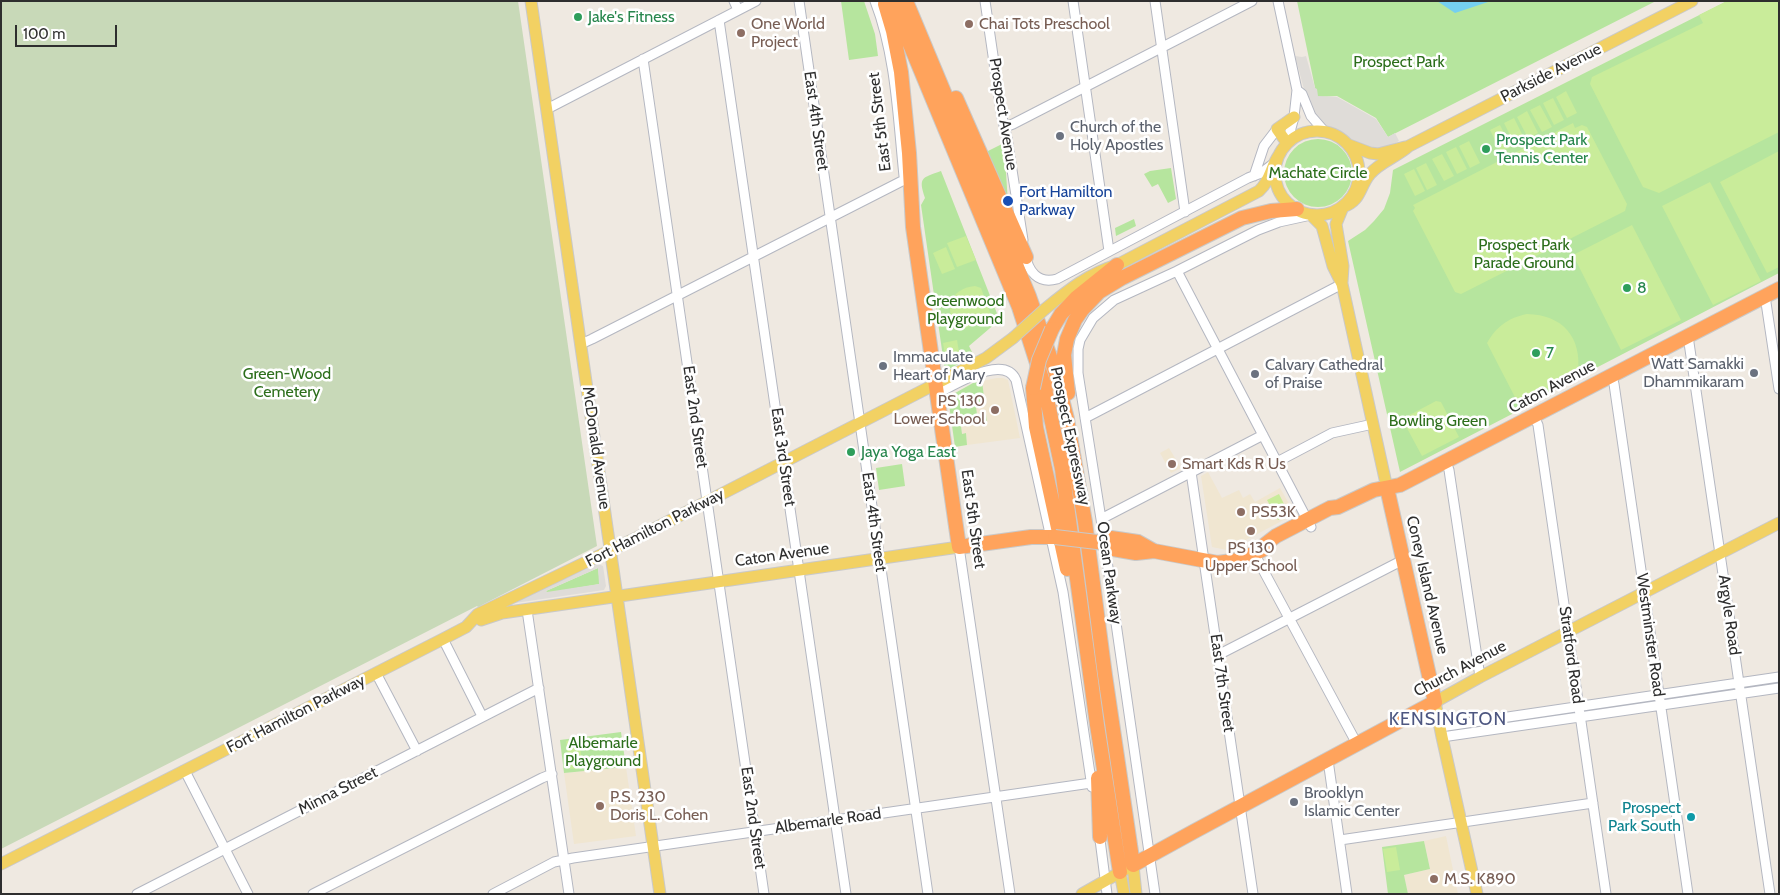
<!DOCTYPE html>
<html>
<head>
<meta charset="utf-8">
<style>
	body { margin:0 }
	#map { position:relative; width:1780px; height:895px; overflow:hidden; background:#efe9e1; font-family:Cabin,sans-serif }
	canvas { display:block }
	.frame { position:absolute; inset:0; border:2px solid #2e2e2e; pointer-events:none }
	.scale { position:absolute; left:15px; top:25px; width:102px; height:22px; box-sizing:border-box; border:2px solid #2e2e2e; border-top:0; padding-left:6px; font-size:15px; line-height:18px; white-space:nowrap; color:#2e2e2e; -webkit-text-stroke:4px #fff; paint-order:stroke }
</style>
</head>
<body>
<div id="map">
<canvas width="1780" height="895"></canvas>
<div class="frame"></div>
<div class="scale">100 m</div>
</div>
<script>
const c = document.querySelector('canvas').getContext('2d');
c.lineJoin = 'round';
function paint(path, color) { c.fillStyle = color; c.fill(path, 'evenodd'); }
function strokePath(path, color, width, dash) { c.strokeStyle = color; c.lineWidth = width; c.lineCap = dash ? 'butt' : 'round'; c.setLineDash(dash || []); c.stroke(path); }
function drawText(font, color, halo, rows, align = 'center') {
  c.font = font + ' Cabin,sans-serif'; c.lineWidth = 5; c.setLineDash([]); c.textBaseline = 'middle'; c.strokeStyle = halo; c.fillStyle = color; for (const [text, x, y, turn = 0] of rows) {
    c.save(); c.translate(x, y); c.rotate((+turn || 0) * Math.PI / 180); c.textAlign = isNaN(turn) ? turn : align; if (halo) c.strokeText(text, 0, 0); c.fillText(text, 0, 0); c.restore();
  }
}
paint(new Path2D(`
	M997,378H1003L1008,380L1020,438L967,445L966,433L962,434L961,426L987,422L977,415L976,406L985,405L982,381Z
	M1169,448L1181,468L1171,473L1160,453Z
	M1208,472L1222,498L1239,490L1243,498L1250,494L1255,502L1280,488L1295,514L1227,550L1212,547L1201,476Z
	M626,767L636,836L574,844L564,773Z
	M1446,836L1458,894H1408L1404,875L1430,869L1424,841Z`), '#f0e6d1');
paint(new Path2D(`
	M841,1H864L875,34L878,56L849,60Z
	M1297,1H1656L1388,137L1376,118L1337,96L1317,97Z
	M1727,1H1779V273L1513,411L1514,413L1400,472L1348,241L1365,230L1374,221L1384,209L1390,193L1393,170Z
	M1284 173a34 34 0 1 1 68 0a34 34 0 1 1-68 0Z
	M1004,143L1008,203L986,152Z
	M1171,168L1176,199L1168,203L1158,184L1152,187L1144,174L1150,171Z
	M941,171L998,316L996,323L969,346L974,356L945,371L921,205L925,198C918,177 922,178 941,171Z
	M1134,219L1136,226L1116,236L1115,228Z
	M982,381L985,405L976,406L977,415L986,414L987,422L961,426L962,434L966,433L967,445L955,447L948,397L973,383Z
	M902,464L905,486L879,490L876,468Z
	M598,568L600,584L547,593L546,591Z
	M621,732L626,767L564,773L560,740Z
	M1424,841L1430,869L1404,875L1408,894H1388L1382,847Z`), '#b6e59e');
paint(new Path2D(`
	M1,1H518L597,546L478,607L477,606L1,849Z`), '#c8d9b8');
paint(new Path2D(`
	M1727,1H1779V132L1659,193L1643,187L1590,84L1592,77L1703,23L1699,15Z
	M1566,91L1577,113L1567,118L1556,97Z
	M1553,98L1564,120L1554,125L1543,103Z
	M1540,105L1552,127L1542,132L1530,110Z
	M1527,111L1538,133L1528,138L1517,117Z
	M1514,118L1525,140L1515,145L1504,123Z
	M1573,123L1575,128L1582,125L1587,127L1627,204L1625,211L1461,294L1455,292L1413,211L1415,208L1413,205Z
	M1500,125L1511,147L1501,152L1490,130Z
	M1469,141L1480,163L1470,168L1459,146Z
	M1456,147L1467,169L1457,174L1446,152Z
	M1779,151V267L1767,273L1720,182Z
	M1442,154L1454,176L1444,181L1432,159Z
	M1426,163L1437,185L1427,190L1416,168Z
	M1414,169L1425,191L1415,196L1404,174Z
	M1710,182L1761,281L1713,305L1662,206Z
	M1632,225L1681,320L1621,350L1573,255Z
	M966,236L976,260L957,267L947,243Z
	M946,247L955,269L942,274L933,253Z
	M975,286L981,288L992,318L962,329C941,314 949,288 975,286Z
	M1527,314C1563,315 1582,337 1578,373L1518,403L1487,343C1497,326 1508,318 1527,314Z
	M957,340L959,352L945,355L943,343Z
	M1436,401L1441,402L1459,437L1422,456L1402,419Z
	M1279,494L1289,514L1278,520L1267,500Z
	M579,739L583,768L570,769L566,741Z
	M1396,847L1400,870L1387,872L1383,849Z`), '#c9ec9a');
paint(new Path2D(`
	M1295,56L1302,57L1306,56L1315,88L1317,89L1318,96L1337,97L1376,119L1388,137L1395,133L1399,141L1384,149L1371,150L1318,121L1305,93Z
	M598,564L603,566L606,586L604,590L515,603V601ZM598,568L599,584L547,592L546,591Z`), '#dfdcd8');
paint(new Path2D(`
	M1437,1H1491L1455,13Z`), '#75cff0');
const minor = new Path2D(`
	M734,1L738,10
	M799,1L928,894
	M875,1C896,55 898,119 904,176
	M985,1L1002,117L1007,138L1023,240
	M1073,1L1109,251
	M1155,1L1185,212
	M1278,1L1297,90L1294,117L1287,143
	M719,20L846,894
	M643,59L764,894
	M1297,90L1302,94L1311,116L1325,132
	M547,109L756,1
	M1005,127L1013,124L1252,1
	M1254,176L1264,146L1277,129
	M1025,253C1028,272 1038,284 1057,279L1248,178L1261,173L1273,164
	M1177,271L1311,527
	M1765,296L1779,389
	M1688,336L1770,894
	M581,344L592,339L904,180
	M1612,376L1614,384L1688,894
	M938,393C955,385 1004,353 1016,380L1063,592L1092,787
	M1534,416L1538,425L1606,894
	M1085,418L1342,284
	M1277,462L1332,433L1373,424
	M1446,462L1449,470L1480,677
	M1191,472L1253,894
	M1101,519L1263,435
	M959,547L1010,894
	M1254,553L1357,744
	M527,610L569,894
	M443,639L482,716
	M1218,655L1403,560
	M376,673L417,751
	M1440,727L1779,677
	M1442,737L1779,688
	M1328,760L1347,894
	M185,771L248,894
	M1099,832L1107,894
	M1340,840L1593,803
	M137,894L539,688
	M313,894L542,778L552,774
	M493,894L554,862L573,858L1091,783
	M1155,894L1101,519L1078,373V349L1080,340L1093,318L1114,300L1177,271L1258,230L1279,222L1311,215`);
const major = new Path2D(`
	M531,1L660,894
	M1275 173a42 42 0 1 1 84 0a42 42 0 1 1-84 0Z
	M1287,143L1277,129L1294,117
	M1349,145L1370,153L1378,154L1405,147
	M1343,207C1362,200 1359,187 1370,174C1380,162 1397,157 1409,146L1692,1
	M1311,215L1322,226L1333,266L1342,284L1387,488
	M1342,282L1343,266L1336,224L1343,207
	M1045,309C1067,291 1089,273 1117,265L1259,191C1271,180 1270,168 1279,155
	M481,620L502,613L959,547
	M1,864L443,639L466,627L478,614L638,537L986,358L1013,338
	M1120,872L1124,894
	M1082,894L1133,865L1136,894
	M1477,894L1442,737L1435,702L1480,677L1779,523`);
const highway = new Path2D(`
	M892,1L1019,307L1044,385L1062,469L1097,725L1120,872
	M906,1L1029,296L1055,371L1067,419L1085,522L1105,675L1133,865L1193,832L1435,702L1387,488
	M885,4L893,31L901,72L909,153L913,227L959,547L1031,537H1055
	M956,98L1026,257
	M1052,329L1061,314L1076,298L1117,265
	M1033,388L1036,427L1067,569
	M1068,393L1064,355L1067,339L1075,320L1082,310L1099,292L1122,278L1242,218L1271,211L1297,209
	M1097,542L1105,543L1113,549L1136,553L1154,551L1218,563L1239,560L1262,550
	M1105,543L1111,538L1138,542L1154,551
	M1254,553L1276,536L1330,508L1338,507L1374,490L1400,485L1779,289
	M1098,778L1100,837`);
strokePath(minor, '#b4b7c1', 11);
strokePath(major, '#c9c9c9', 13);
strokePath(highway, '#c9c9c9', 16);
strokePath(minor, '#fff', 9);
strokePath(major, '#f2d163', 11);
strokePath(highway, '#ffa35c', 14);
const majorBridge = new Path2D(`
	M1013,338L1045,309`);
const highwayBridge = new Path2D(`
	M1033,388L1039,360L1052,329
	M1055,537L1097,542`);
strokePath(majorBridge, '#c9c9c9', 13, []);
strokePath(highwayBridge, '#c9c9c9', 16, []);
strokePath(majorBridge, '#f2d163', 11);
strokePath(highwayBridge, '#ffa35c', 14);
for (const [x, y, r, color] of [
	[578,17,5,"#2e9e5b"],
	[969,24,5,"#8d6e63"],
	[741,33,5,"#8d6e63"],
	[1060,136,5,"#6b7280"],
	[1486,149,5,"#2e9e5b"],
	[1008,201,6,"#1a4fb4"],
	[1627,288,5,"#2e9e5b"],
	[1536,353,5,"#2e9e5b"],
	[883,366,5,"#6b7280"],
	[1754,373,5,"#6b7280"],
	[1255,374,5,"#6b7280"],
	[995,410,5,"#8d6e63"],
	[851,452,5,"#2e9e5b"],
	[1172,464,5,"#8d6e63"],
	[1241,512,5,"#8d6e63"],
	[1251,531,5,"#8d6e63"],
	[1294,802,5,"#6b7280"],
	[600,806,5,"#8d6e63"],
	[1691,817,5,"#0f9aa8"],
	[1434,879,5,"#8d6e63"]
]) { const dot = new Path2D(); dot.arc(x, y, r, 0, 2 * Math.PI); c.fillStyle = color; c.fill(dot); strokePath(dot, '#fff', 2); }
drawText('16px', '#27864d', '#fff', [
	["Jake's Fitness",588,17],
	["Prospect Park",1496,140],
	["Tennis Center",1496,158],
	["8",1637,288],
	["7",1546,353],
	["Jaya Yoga East",861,452]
], 'left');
drawText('16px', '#785e54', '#fff', [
	["One World",751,24],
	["Project",751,42],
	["Chai Tots Preschool",979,24],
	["PS 130",985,401,"right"],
	["Lower School",985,419,"right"],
	["Smart Kds R Us",1182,464],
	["PS53K",1251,512],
	["PS 130",1251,548,"center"],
	["Upper School",1251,566,"center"],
	["P.S. 230",610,797],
	["Doris L. Cohen",610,815],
	["M.S. K890",1444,879]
], 'left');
drawText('16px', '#2c6e1b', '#fff', [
	["Prospect Park",1399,62],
	["Machate Circle",1318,173],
	["Prospect Park",1524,245],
	["Parade Ground",1524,263],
	["Greenwood",965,301],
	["Playground",965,319],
	["Green-Wood",287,374],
	["Cemetery",287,392],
	["Bowling Green",1438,421],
	["Albemarle",603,743],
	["Playground",603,761]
]);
drawText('16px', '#2e2e2e', '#fff', [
	["Parkside Avenue",1551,73,-27],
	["Prospect Avenue",1003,114,81],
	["East 4th Street",816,121,82],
	["East 5th Street",880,122,-97],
	["Caton Avenue",1552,387,-28],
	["East 2nd Street",695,417,82],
	["Prospect Expressway",1070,436,78],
	["McDonald Avenue",596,448,82],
	["East 3rd Street",783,457,82],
	["East 5th Street",973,519,82],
	["East 4th Street",874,522,82],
	["Fort Hamilton Parkway",655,528,-27],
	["Caton Avenue",782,555,-8],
	["Ocean Parkway",1109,573,82],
	["Coney Island Avenue",1427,585,77],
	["Argyle Road",1729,615,82],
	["Westminster Road",1650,635,82],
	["Stratford Road",1571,655,82],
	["Church Avenue",1460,669,-28],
	["East 7th Street",1222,683,82],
	["Fort Hamilton Parkway",296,714,-27],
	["Minna Street",338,791,-27],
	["East 2nd Street",753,818,82],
	["Albemarle Road",828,821,-8]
]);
drawText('16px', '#5b616d', '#fff', [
	["Church of the",1070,127],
	["Holy Apostles",1070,145],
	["Immaculate",893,357],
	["Heart of Mary",893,375],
	["Watt Samakki",1744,364,"right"],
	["Dhammikaram",1744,382,"right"],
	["Calvary Cathedral",1265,365],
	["of Praise",1265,383],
	["Brooklyn",1304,793],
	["Islamic Center",1304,811]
], 'left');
drawText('16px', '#164399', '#fff', [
	["Fort Hamilton",1019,192],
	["Parkway",1019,210]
], 'left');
drawText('16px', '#0d838f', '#fff', [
	["Prospect",1681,808],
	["Park South",1681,826]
], 'right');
c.letterSpacing = '1px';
drawText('18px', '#4d5680', '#fff', [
	["KENSINGTON",1448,720]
]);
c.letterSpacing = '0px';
</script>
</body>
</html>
